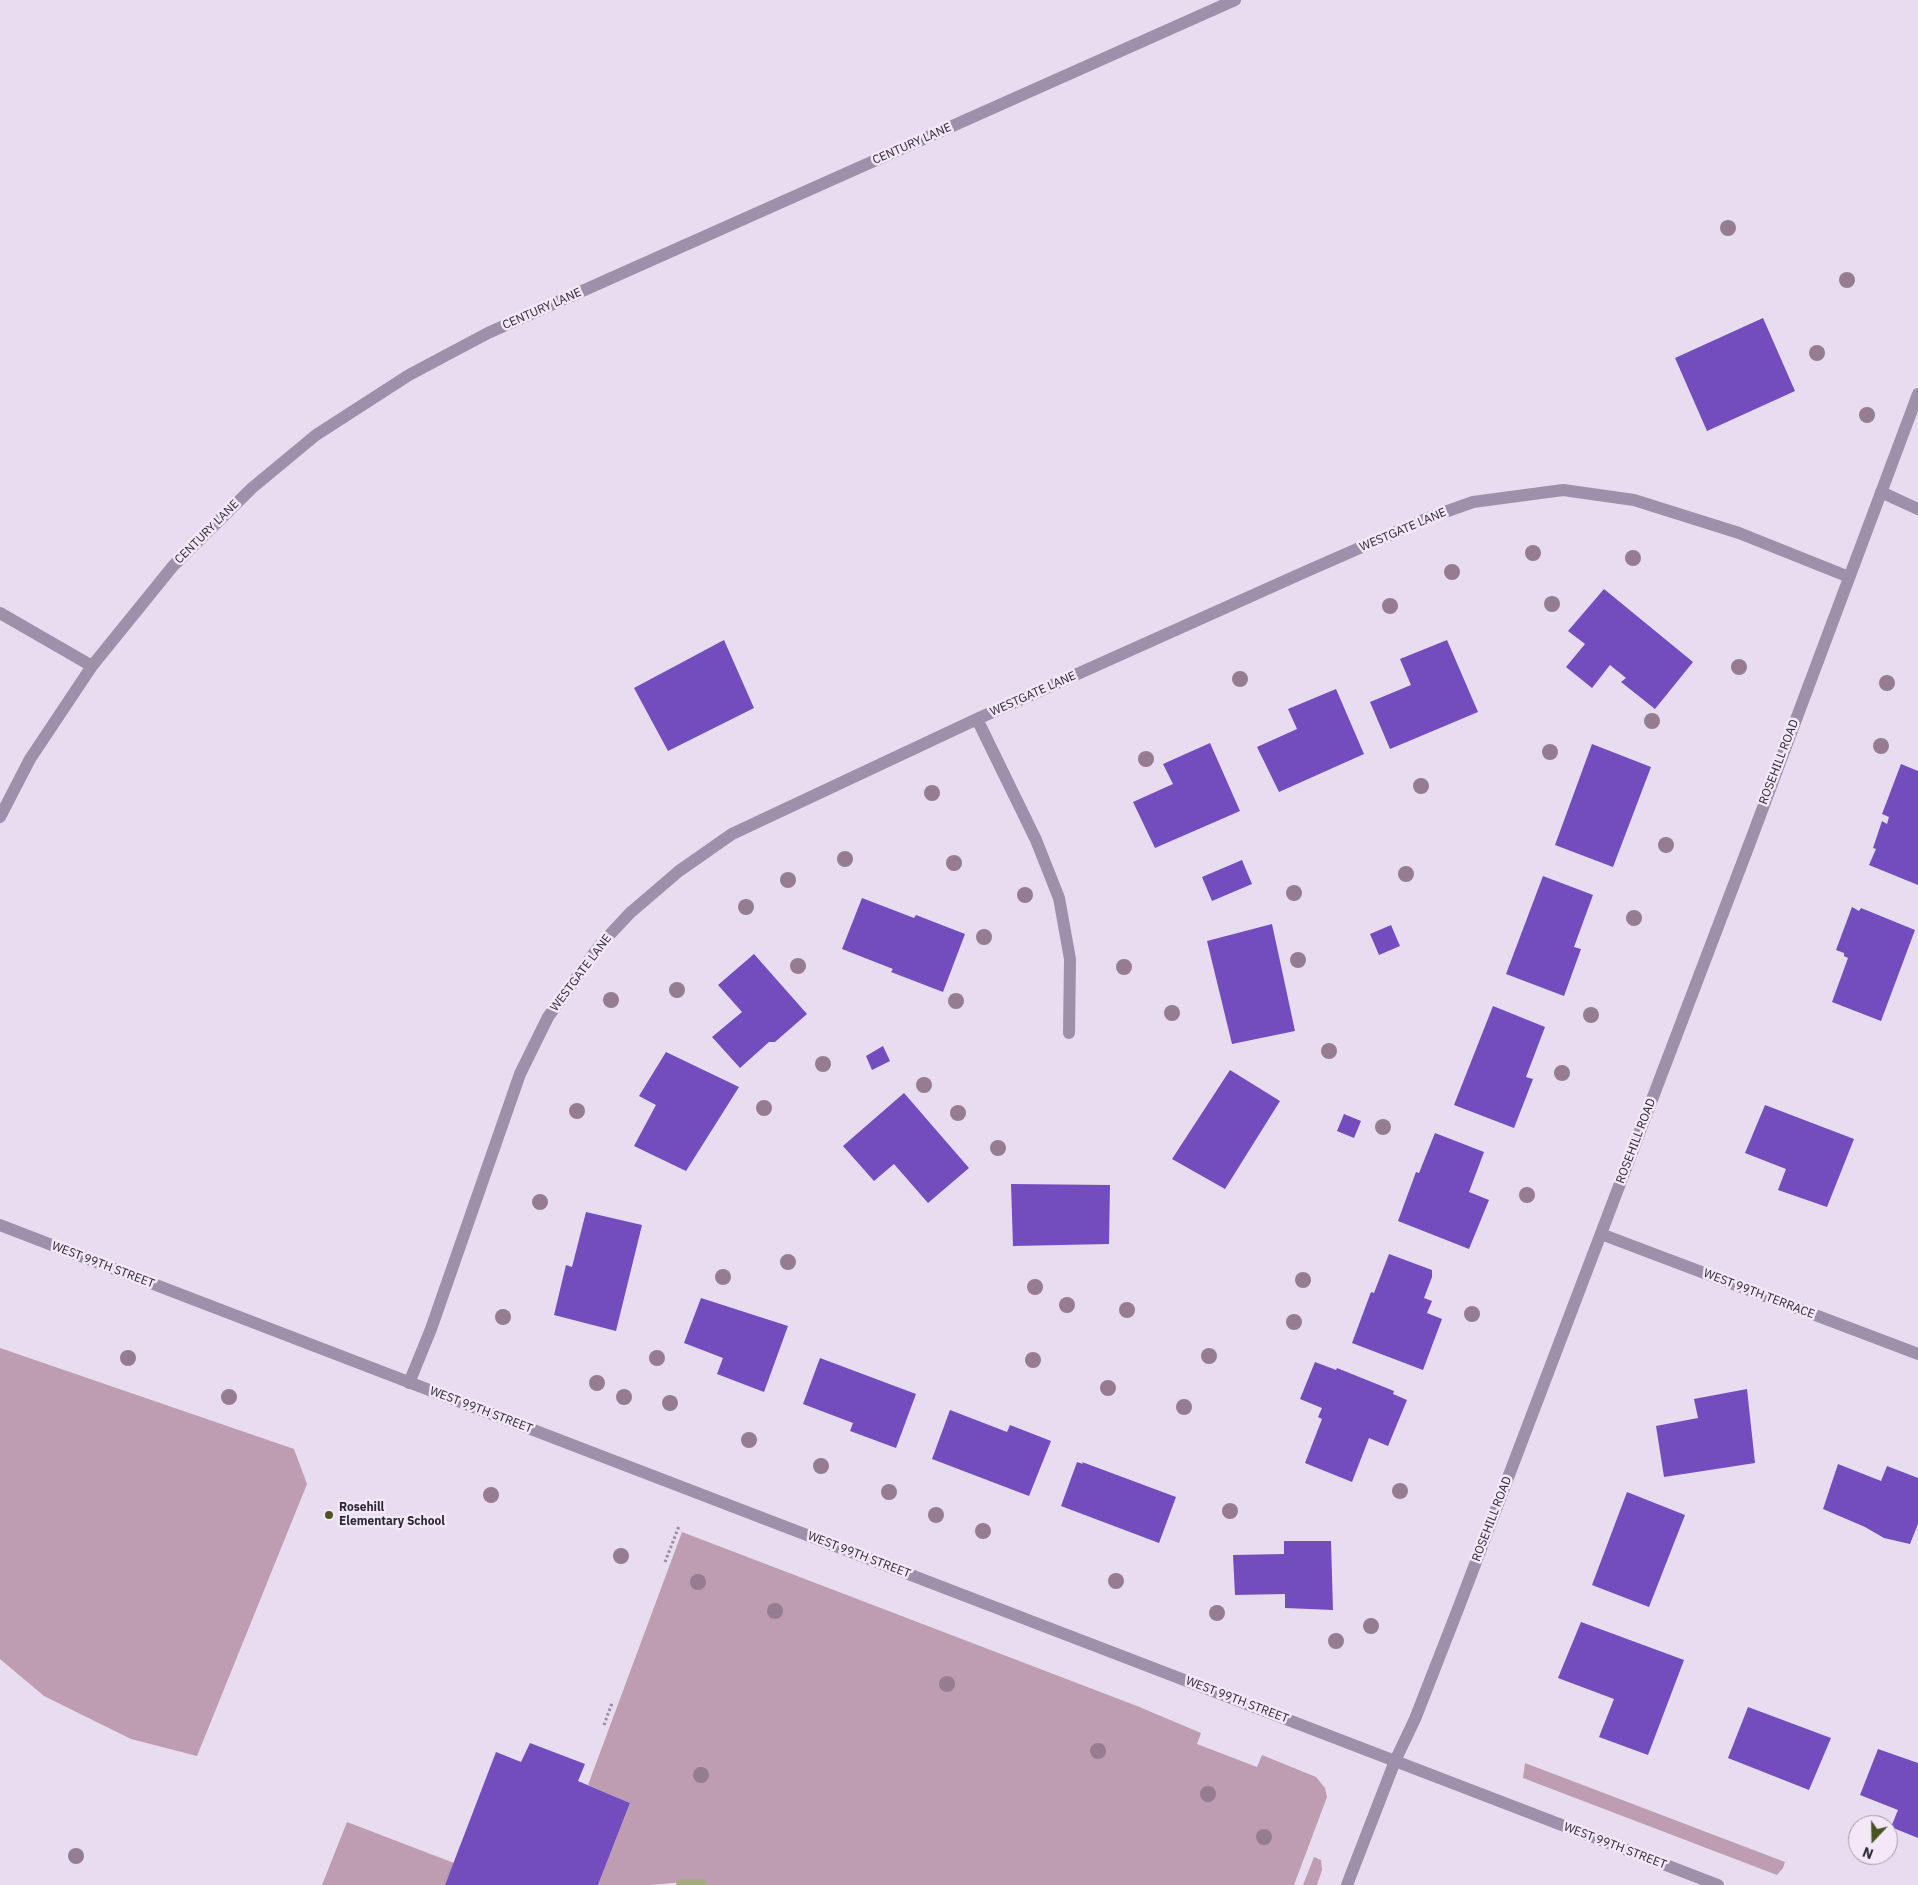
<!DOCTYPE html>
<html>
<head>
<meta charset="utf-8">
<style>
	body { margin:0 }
	#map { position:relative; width:1918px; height:1885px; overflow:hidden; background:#e8dcf0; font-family:"IBM Plex Sans",sans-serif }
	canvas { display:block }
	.north { position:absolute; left:1848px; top:1815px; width:50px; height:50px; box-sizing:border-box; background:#f2e8f8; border:1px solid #a39baa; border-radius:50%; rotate:201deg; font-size:14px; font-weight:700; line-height:20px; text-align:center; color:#2d2835 }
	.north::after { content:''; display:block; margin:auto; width:18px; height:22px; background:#4b5321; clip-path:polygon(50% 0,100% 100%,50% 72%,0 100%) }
</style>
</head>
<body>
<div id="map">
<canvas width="1918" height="1885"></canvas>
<div class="north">N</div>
</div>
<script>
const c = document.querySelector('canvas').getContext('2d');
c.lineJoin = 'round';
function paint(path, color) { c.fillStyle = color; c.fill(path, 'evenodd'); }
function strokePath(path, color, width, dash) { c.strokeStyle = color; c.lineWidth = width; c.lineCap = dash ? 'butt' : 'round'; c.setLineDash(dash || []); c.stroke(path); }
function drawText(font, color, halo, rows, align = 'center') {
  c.font = font + ' "IBM Plex Sans",sans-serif'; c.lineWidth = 5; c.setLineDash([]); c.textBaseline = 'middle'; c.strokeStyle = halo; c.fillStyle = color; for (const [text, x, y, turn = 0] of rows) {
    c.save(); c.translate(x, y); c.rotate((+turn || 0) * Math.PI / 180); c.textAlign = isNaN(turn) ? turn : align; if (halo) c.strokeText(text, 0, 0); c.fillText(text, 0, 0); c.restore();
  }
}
paint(new Path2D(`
	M0,1348L294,1449L307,1484L197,1756L131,1739L44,1696L0,1659Z
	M682,1532L1137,1706L1201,1733L1197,1744L1257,1767L1262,1755L1316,1777L1325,1788L1327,1797L1294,1885H690L685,1882L650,1885H598L630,1803L588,1785Z
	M1525,1763L1785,1862L1783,1868L1777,1875L1523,1778Z
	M347,1822L454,1863L445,1885H322Z
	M1314,1857L1321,1860L1322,1870L1317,1885H1303Z`), '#be9db0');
strokePath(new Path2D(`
	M682,1885H701`), '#a4ab7d', 12);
paint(new Path2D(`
	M1763,318L1795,391L1707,431L1675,358Z
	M1604,589L1693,662L1655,709L1621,682L1626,678L1610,665L1592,688L1566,667L1585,644L1568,631Z
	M724,640L754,708L668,751L634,688Z
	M1447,640L1478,712L1390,749L1370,702L1411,685L1400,659Z
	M1336,689L1364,754L1279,792L1257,747L1297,729L1288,709Z
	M1210,743L1240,811L1155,848L1133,802L1173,784L1163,764Z
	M1592,744L1651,767L1613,867L1555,845Z
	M1901,764L1918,771V885L1869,865L1876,849L1873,848L1882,821L1887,824L1889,817L1882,814Z
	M1242,860L1252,884L1212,901L1202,877Z
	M1543,876L1593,895L1574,947L1581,949L1564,996L1506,974Z
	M862,898L914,918L916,915L965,934L943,992L891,972L893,969L842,949Z
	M1852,907L1859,911L1861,908L1915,930L1881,1021L1832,1002L1848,958L1844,956V953L1836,950Z
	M1272,924L1295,1031L1232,1044L1207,941Z
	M1391,925L1400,946L1379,955L1370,934Z
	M754,954L807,1014L775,1042H769L740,1068L712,1037L742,1012L718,985Z
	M1493,1006L1545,1027L1526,1077L1533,1079L1514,1128L1454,1105Z
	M883,1046L890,1061L872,1070L866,1056Z
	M666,1052L739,1087L686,1171L634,1146L656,1105L639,1096Z
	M1230,1070L1280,1101L1225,1189L1172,1159Z
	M904,1093L969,1168L928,1203L894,1164L874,1181L843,1146Z
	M1765,1105L1854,1139L1827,1207L1778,1190L1786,1169L1745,1153Z
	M1344,1114L1361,1121L1354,1138L1337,1131Z
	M1435,1133L1484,1152L1469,1192L1489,1200L1469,1249L1398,1221L1416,1172L1419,1173Z
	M1011,1184L1110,1185L1109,1244L1013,1246Z
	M586,1212L642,1225L616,1331L554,1315L566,1265L572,1267Z
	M1389,1254L1432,1270V1277L1424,1298L1432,1301L1427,1313L1442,1319L1423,1370L1352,1343L1371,1292L1374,1293Z
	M701,1298L788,1326L764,1392L717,1374L723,1358L684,1343Z
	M820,1358L916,1394L896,1448L850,1431L853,1423L803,1404Z
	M1315,1362L1336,1370L1337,1368L1394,1391L1393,1394L1407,1400L1388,1446L1369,1438L1352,1482L1305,1463L1322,1419L1318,1417L1322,1408L1300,1399Z
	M1747,1389L1755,1463L1664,1477L1656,1426L1698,1418L1694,1399Z
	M950,1410L1007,1432L1010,1425L1051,1441L1029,1496L932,1459Z
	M1077,1462L1083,1464L1082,1462L1176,1497L1159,1543L1061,1506Z
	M1838,1464L1881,1481L1887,1466L1918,1478V1524L1910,1544L1884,1538L1865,1527L1823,1509Z
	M1627,1492L1685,1515L1649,1607L1592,1585Z
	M1284,1541H1331L1333,1610L1285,1608V1594L1235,1595L1233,1555L1284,1554Z
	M1581,1622L1684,1660L1648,1755L1599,1737L1614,1699L1558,1678Z
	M1748,1707L1831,1738L1809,1790L1728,1758Z
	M530,1743L585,1764L578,1781L630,1803L598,1885H445L496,1752L521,1762Z
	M1878,1749L1918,1763V1838L1891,1827L1898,1810L1860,1795Z`), '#734dbd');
strokePath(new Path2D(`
	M665,1562L679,1526
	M604,1725L612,1703`), '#9a8aa9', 3, [2.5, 2.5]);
strokePath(new Path2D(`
	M1881,492L1918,509
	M0,613L92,666
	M977,719L1036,840L1059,898L1070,959L1069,1033
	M0,817L30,759L92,666L173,566L252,488L316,435L409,375L488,333L1235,0
	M1601,1234L1918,1354
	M409,1383L431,1329L520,1074L548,1017L600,945L630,913L679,871L732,834L977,719L1307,571L1428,518L1473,502L1563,490L1634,500L1739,533L1849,577
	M1347,1885L1395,1761L1415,1719L1458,1609L1752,837L1918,394`), '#9e8faa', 12);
strokePath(new Path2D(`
	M0,1225L1718,1885`), '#9e8faa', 12);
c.fillStyle = '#957c90';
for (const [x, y] of [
	[1728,228],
	[1847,280],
	[1817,353],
	[1867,415],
	[1533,553],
	[1633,558],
	[1452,572],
	[1552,604],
	[1390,606],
	[1739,667],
	[1240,679],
	[1887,683],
	[1652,721],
	[1881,746],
	[1550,752],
	[1146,759],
	[1421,786],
	[932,793],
	[1666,845],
	[845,859],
	[954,863],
	[1406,874],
	[788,880],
	[1294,893],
	[1025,895],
	[746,907],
	[1634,918],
	[984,937],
	[1298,960],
	[798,966],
	[1124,967],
	[677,990],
	[611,1000],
	[956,1001],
	[1172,1013],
	[1591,1015],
	[1329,1051],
	[823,1064],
	[1562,1073],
	[924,1085],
	[764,1108],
	[577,1111],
	[958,1113],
	[1383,1127],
	[998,1148],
	[1527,1195],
	[540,1202],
	[788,1262],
	[723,1277],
	[1303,1280],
	[1035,1287],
	[1067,1305],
	[1127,1310],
	[1472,1314],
	[503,1317],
	[1294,1322],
	[1209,1356],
	[128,1358],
	[657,1358],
	[1033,1360],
	[597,1383],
	[1108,1388],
	[229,1397],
	[624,1397],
	[670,1403],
	[1184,1407],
	[749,1440],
	[821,1466],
	[1400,1491],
	[889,1492],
	[491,1495],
	[1230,1511],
	[936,1515],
	[983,1531],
	[621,1556],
	[1116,1581],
	[698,1582],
	[775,1611],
	[1217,1613],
	[1371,1626],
	[1336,1641],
	[947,1684],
	[1098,1751],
	[701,1775],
	[1208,1794],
	[1264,1837],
	[76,1856]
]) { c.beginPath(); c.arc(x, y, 8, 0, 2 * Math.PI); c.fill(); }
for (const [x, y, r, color] of [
	[329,1515,5,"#4b5321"]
]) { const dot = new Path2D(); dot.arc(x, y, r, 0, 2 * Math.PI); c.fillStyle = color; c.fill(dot); strokePath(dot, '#f2e8f8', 2); }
drawText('12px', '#2d2835', '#f2e8f8', [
	["CENTURY LANE",912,144,-24],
	["CENTURY LANE",542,309,-24],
	["WESTGATE LANE",1403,530,-23],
	["CENTURY LANE",207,532,-45],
	["WESTGATE LANE",1033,694,-24],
	["ROSEHILL ROAD",1779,762,-69],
	["WESTGATE LANE",581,973,-53],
	["ROSEHILL ROAD",1636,1141,-69],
	["WEST 99TH STREET",103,1265,21],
	["WEST 99TH TERRACE",1759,1294,21],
	["WEST 99TH STREET",481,1410,21],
	["ROSEHILL ROAD",1492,1519,-69],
	["WEST 99TH STREET",859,1555,21],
	["WEST 99TH STREET",1237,1700,21],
	["WEST 99TH STREET",1615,1846,21]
]);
drawText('bold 12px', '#2d2835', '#f2e8f8', [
	["Rosehill",339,1508],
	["Elementary School",339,1522]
], 'left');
</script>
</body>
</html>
